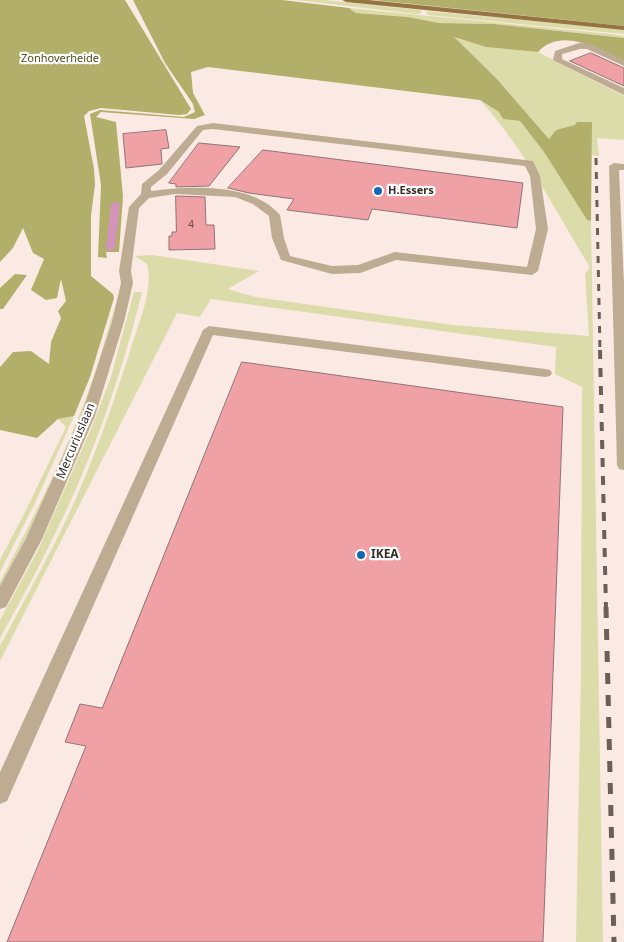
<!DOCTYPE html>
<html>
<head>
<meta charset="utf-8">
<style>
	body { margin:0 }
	canvas { display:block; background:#fbeae3 }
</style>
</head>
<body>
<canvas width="624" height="942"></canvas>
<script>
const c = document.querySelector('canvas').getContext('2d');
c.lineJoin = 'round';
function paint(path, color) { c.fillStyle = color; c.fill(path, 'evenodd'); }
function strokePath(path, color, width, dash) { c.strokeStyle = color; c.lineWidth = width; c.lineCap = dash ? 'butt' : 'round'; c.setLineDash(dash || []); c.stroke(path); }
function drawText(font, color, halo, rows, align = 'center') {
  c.font = font + ' "Noto Sans",sans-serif'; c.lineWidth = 4.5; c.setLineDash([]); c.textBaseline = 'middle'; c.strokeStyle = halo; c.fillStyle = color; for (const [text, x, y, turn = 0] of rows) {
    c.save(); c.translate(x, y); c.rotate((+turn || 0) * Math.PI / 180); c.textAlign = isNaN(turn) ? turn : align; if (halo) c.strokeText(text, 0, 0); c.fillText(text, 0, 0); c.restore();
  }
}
paint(new Path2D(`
	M296,0H325L420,10L422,13L417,14Z
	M349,8L611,34L624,36V38L494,24L439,23L408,17L356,13Z
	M425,11L624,29V34L428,15Z
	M453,37L486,47L538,52L624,96V140L597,138L599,156L592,155V122L556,130L550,140L496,78Z
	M480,100L499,112L503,119L520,121L544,152L587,220L591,221L603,942H576L581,671L582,387L555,374L556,347L211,299L200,317L177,313L0,661V646C25,599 51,553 73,505C96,454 114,401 131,348C138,325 154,288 147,264L135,256L153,255L259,271L228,289L255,297L453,325L589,336L585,274L590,267C557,214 522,145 480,100Z
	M134,292H142C120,382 88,471 45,554C31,583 15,610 0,638V620L38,550L90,431L110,380Z
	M118,297V307L82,414L44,503L0,587V582C35,514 70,446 95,373C103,348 110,322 118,297Z
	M74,416L36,501L0,572V560L26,510L66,427L58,419Z`), '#dcdcab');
paint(new Path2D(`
	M0,0H125L191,109L187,114L179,115L101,108L89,111L84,116L94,169L95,184L91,216V276L113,294L114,298L90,377L74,416L58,419L37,438L0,430V367L13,352L31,351L49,364L51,342L61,318L58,311L66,301L61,279L57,298L46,300L31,290L44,259L33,253L23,228L13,248L0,262Z
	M133,0H282L349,8L356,13L408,17L439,23L494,24L624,38V61C599,50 562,26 538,52L486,47L454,37L496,78L549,139L556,130L575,125L577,122H592L591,221L587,220L544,152L520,121L503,119L499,112L480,100L208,67L191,72L193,93L205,115L194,119L101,112L96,117L116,122L123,196L119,252H106L107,258L98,257L101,185L90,114L100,110L184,117L195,112L193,104L165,63Z
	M374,0H624V26Z
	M15,274L27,275L3,309H0V288Z`), '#b1af69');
paint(new Path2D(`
	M113,202L120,203L115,249L108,251L106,249L111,204Z`), '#d493b8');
const building = new Path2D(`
	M591,53L624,68V86L570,61Z
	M166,130L169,148L161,149L162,164L126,168L123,134Z
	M199,143L240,147L209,186L176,187V184L169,183Z
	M263,150L523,183L517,228L372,209L368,220L287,210L294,199L249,193L228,188Z
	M176,196L205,197L206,225H214L215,249L169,250V236H172V232H176Z
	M242,362L563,407L543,942H7L86,746L65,742L80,704L102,708Z`);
paint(building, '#efa1a6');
strokePath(building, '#8f7374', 1);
paint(new Path2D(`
	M579,43L591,44L624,60V66L587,49H580L562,54V59L624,88V95L553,60L555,51Z
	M213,123L533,161L540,176L548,229L538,271L532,275L396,260L360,273L332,274L281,260L272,238L269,216L253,204L235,197L175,194L149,198L139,208L131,271L133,283L124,322L95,416L42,539L6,607L0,609V586L26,538L81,416L112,322L121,283L119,271L129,207L141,194L142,184L159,170L197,126ZM213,129L525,166L530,176L536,229L527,267L395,252L358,265L332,266L290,256L284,238L280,215C253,182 189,186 151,191V187L167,174L203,130Z
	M614,163L624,164V170H619L624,284V470L619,469L617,465L609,166Z
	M209,326L545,369L550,370L552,373L550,376L545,377L213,335L7,801L0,804V772L203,330Z`), '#beac92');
paint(new Path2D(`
	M342,0H369L624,26V30L346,2Z`), '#957442');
strokePath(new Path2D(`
	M596,158L600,351`), '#6b5f59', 3, [7, 7]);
strokePath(new Path2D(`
	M600,350L606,609`), '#6b5f59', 4, [9, 9]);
strokePath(new Path2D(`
	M606,607L614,942`), '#6b5f59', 5, [11, 11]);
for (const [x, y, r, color] of [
	[378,191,5,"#1367b5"],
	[361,555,5,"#1367b5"]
]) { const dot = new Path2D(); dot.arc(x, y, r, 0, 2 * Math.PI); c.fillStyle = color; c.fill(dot); strokePath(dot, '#fff', 2); }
drawText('10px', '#644947', null, [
	["4",191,225]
]);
drawText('11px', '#4e4c16', '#fff', [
	["Zonhoverheide",60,59]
]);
drawText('bold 11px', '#362c27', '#fff', [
	["H.Essers",388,191]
], 'left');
drawText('12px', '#362c27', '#fff', [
	["Mercuriuslaan",76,441,-67]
]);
drawText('bold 12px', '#362c27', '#fff', [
	["IKEA",371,555]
], 'left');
</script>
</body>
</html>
